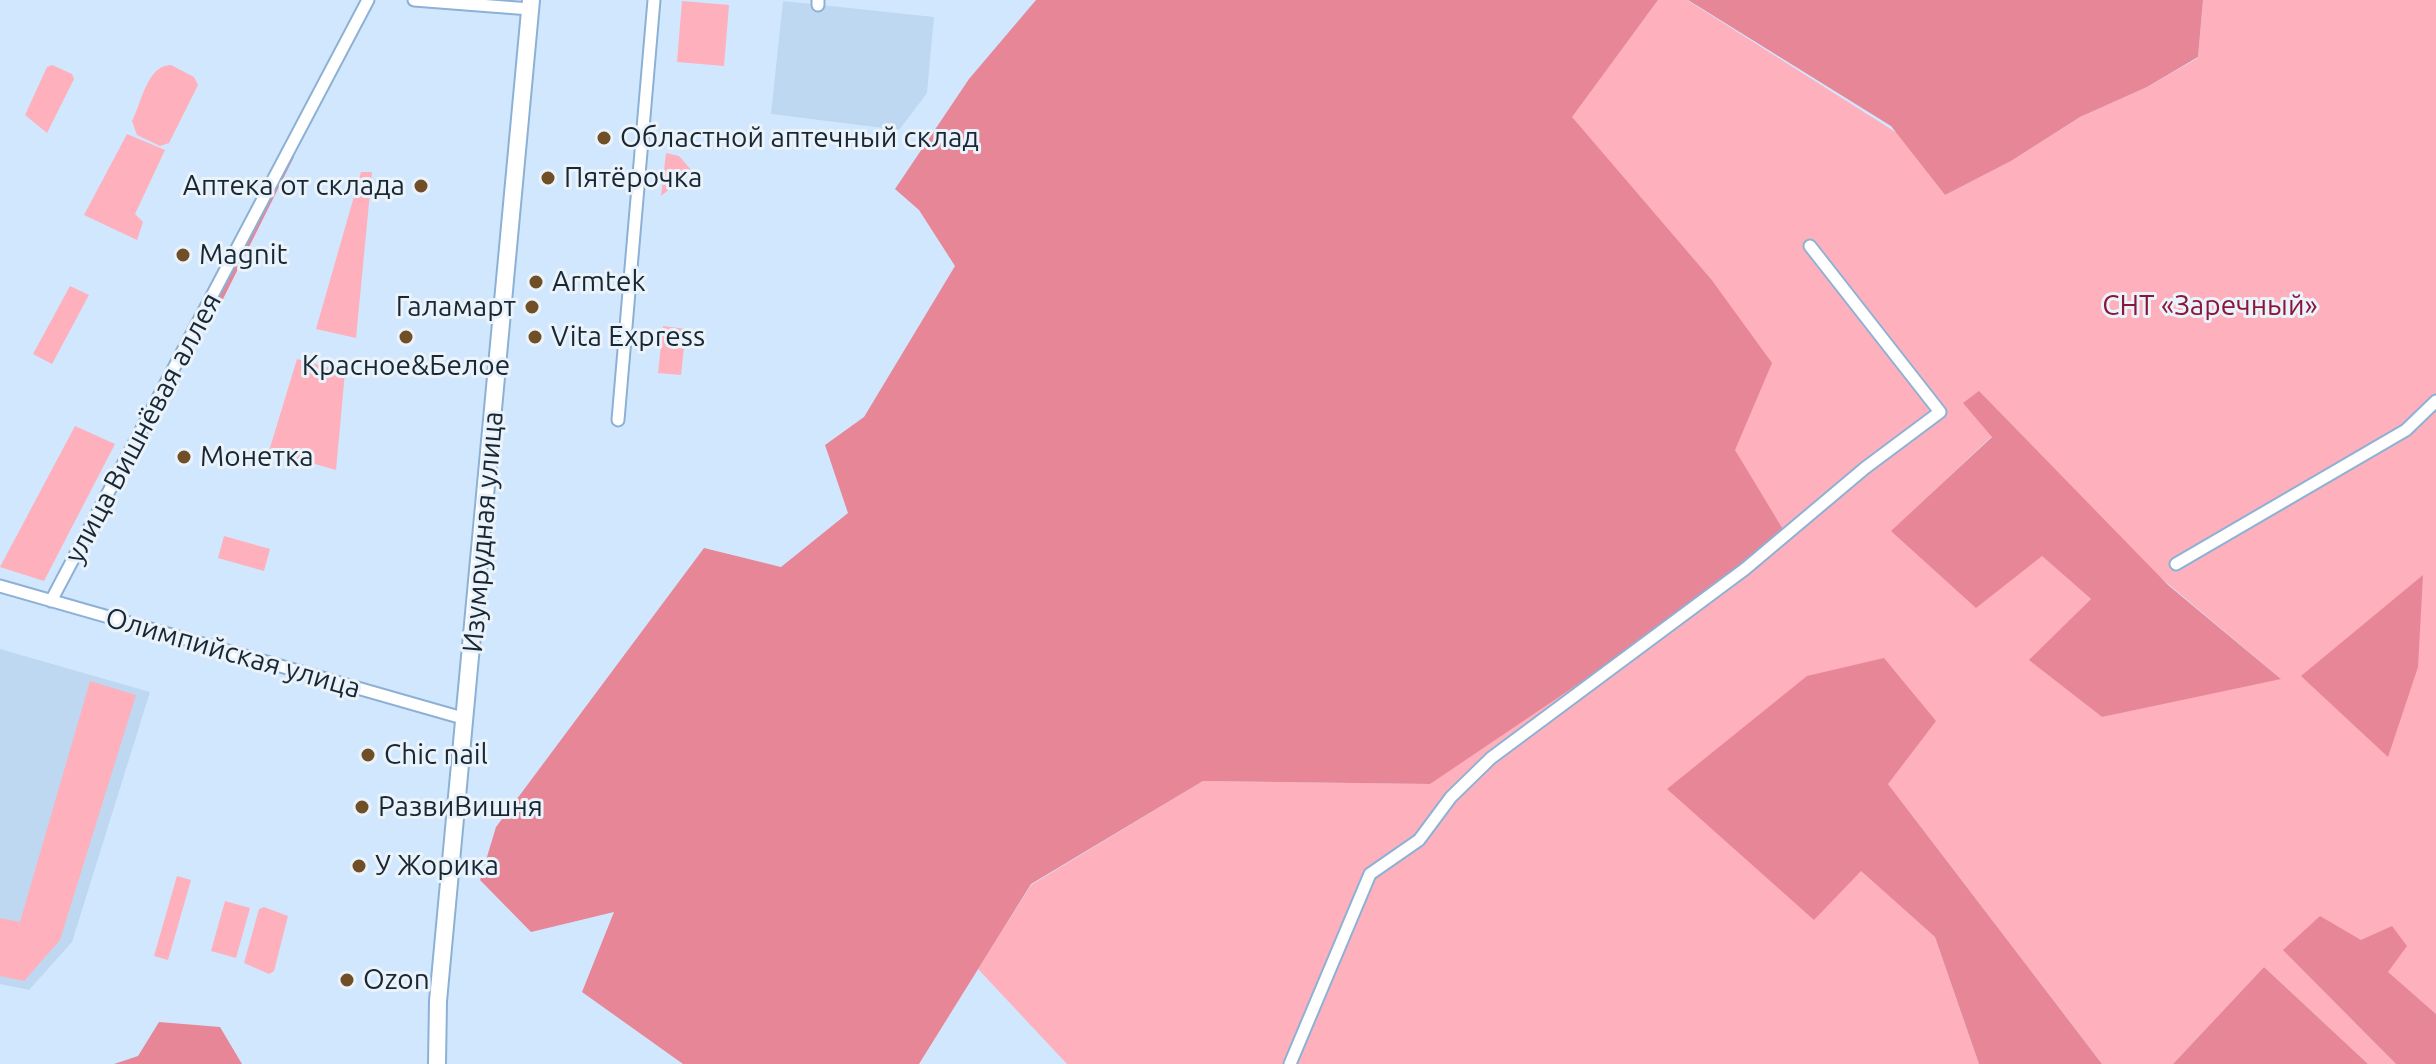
<!DOCTYPE html>
<html>
<head>
<meta charset="utf-8">
<style>
	body { margin:0 }
	canvas { display:block; background:#d1e7fe }
</style>
</head>
<body>
<canvas width="2436" height="1064"></canvas>
<script>
const c = document.querySelector('canvas').getContext('2d');
c.lineJoin = 'round';
function paint(path, color) { c.fillStyle = color; c.fill(path, 'evenodd'); }
function strokePath(path, color, width, dash) { c.strokeStyle = color; c.lineWidth = width; c.lineCap = dash ? 'butt' : 'round'; c.setLineDash(dash || []); c.stroke(path); }
function drawText(font, color, halo, rows, align = 'center') {
  c.font = font + ' Ubuntu,sans-serif'; c.lineWidth = 6; c.setLineDash([]); c.textBaseline = 'middle'; c.strokeStyle = halo; c.fillStyle = color; for (const [text, x, y, turn = 0] of rows) {
    c.save(); c.translate(x, y); c.rotate((+turn || 0) * Math.PI / 180); c.textAlign = isNaN(turn) ? turn : align; if (halo) c.strokeText(text, 0, 0); c.fillText(text, 0, 0); c.restore();
  }
}
paint(new Path2D(`
	M783,1L934,17L927,93L899,130L771,114Z
	M0,649L150,692L72,942L29,990L0,984Z`), '#bfd8f2');
paint(new Path2D(`
	M1658,0H1687L1897,133L1945,195L2011,161L2080,117L2147,87L2198,58L2203,0H2436V1014L2387,972L2361,940L2284,950L2396,1064H2368L2264,967L2173,1064H2102L1888,784L1884,658L1814,920L1860,870L1935,937L1979,1064H1067L978,969L1031,885L1203,781L1430,784L1735,450L1711,279L1571,117ZM1992,436L2280,678L2102,717L2030,660L2091,599L2041,555L1891,532Z
	M682,1L729,5L724,66L677,62Z
	M52,65L72,74L74,79L47,133L25,115L47,67Z
	M171,65L194,77L198,85L169,143L160,146L137,135L132,121C142,102 147,65 171,65Z
	M127,134L165,150L135,214L143,222L137,240L84,215Z
	M666,153L679,156L692,171L661,196Z
	M361,172H372L356,338L316,329Z
	M70,286L89,295L52,364L33,354Z
	M663,326L686,329L681,375L658,373Z
	M297,359L345,372L336,470L269,451Z
	M75,426L115,444L44,581L0,567Z
	M224,536L270,549L264,571L218,558Z
	M90,681L136,695L60,940L24,981L0,976V918L20,922Z
	M177,876L191,880L168,960L154,956Z
	M225,901L250,908L236,958L211,951Z
	M264,907L288,916L274,971L269,974L244,963L259,909Z`), '#feb0bc');
paint(new Path2D(`
	M1036,0H1658L1572,117L1711,279L1772,363L1735,450L1790,541L1430,784L1203,781L1031,884L919,1064H683L582,992L614,912L531,932L480,880L496,827L704,548L781,567L848,513L825,445L864,417L955,266L919,210L895,189L969,79Z
	M1688,0H2203L2198,57L2147,87L2080,117L2011,161L1945,195L1891,126Z
	M290,154L294,157L222,301L217,297Z
	M1979,391L2168,585L2281,679L2102,717L2029,660L2091,599L2042,556L1976,608L1891,531L1992,437L1963,403Z
	M2423,575L2418,667L2388,757L2301,676Z
	M1884,658L1936,721L1888,784L2102,1064H1979L1935,937L1861,871L1814,920L1667,789L1807,676Z
	M2320,916L2361,940L2392,926L2407,946L2388,972L2436,1014V1064H2396L2283,950Z
	M2264,967L2368,1064H2173Z
	M159,1022L220,1027L242,1064H114L138,1056Z`), '#e78697');
const street = new Path2D(`
	M414,0L530,9
	M818,5V0
	M618,420L654,0
	M2176,564L2406,430L2436,401
	M0,586L466,719
	M51,601L368,0
	M1290,1064L1370,874L1419,840L1451,797L1491,758L1745,569L1865,468L1940,412L1810,246`);
const secondary = new Path2D(`
	M437,1064L438,1001L531,0`);
strokePath(street, '#8db1d5', 15);
strokePath(secondary, '#8db1d5', 20);
strokePath(street, '#fff', 11);
strokePath(secondary, '#fff', 16);
for (const [x, y, r, color] of [
	[604,138,8,"#704e26"],
	[548,178,8,"#704e26"],
	[421,186,8,"#704e26"],
	[183,255,8,"#704e26"],
	[536,282,8,"#704e26"],
	[532,307,8,"#704e26"],
	[406,337,8,"#704e26"],
	[535,337,8,"#704e26"],
	[184,457,8,"#704e26"],
	[368,755,8,"#704e26"],
	[362,807,8,"#704e26"],
	[359,866,8,"#704e26"],
	[347,980,8,"#704e26"]
]) { const dot = new Path2D(); dot.arc(x, y, r, 0, 2 * Math.PI); c.fillStyle = color; c.fill(dot); strokePath(dot, '#ebf3fa', 3); }
drawText('28px', '#192735', '#ebf3fa', [
	["Областной аптечный склад",620,138],
	["Пятёрочка",564,178],
	["Аптека от склада",405,186,"right"],
	["Magnit",199,255],
	["Armtek",552,282],
	["Галамарт",516,307,"right"],
	["Vita Express",551,337],
	["Красное&Белое",406,366,"center"],
	["Монетка",200,457],
	["Chic nail",384,755],
	["РазвиВишня",378,807],
	["У Жорика",375,866],
	["Ozon",363,980]
], 'left');
drawText('28px', '#8a173b', '#ebf3fa', [
	["СНТ «Заречный»",2210,306]
]);
drawText('28px', '#192735', '#ebf3fa', [
	["улица Вишнёвая аллея",143,428,-62],
	["Изумрудная улица",483,532,-85],
	["Олимпийская улица",233,653,16]
]);
</script>
</body>
</html>
